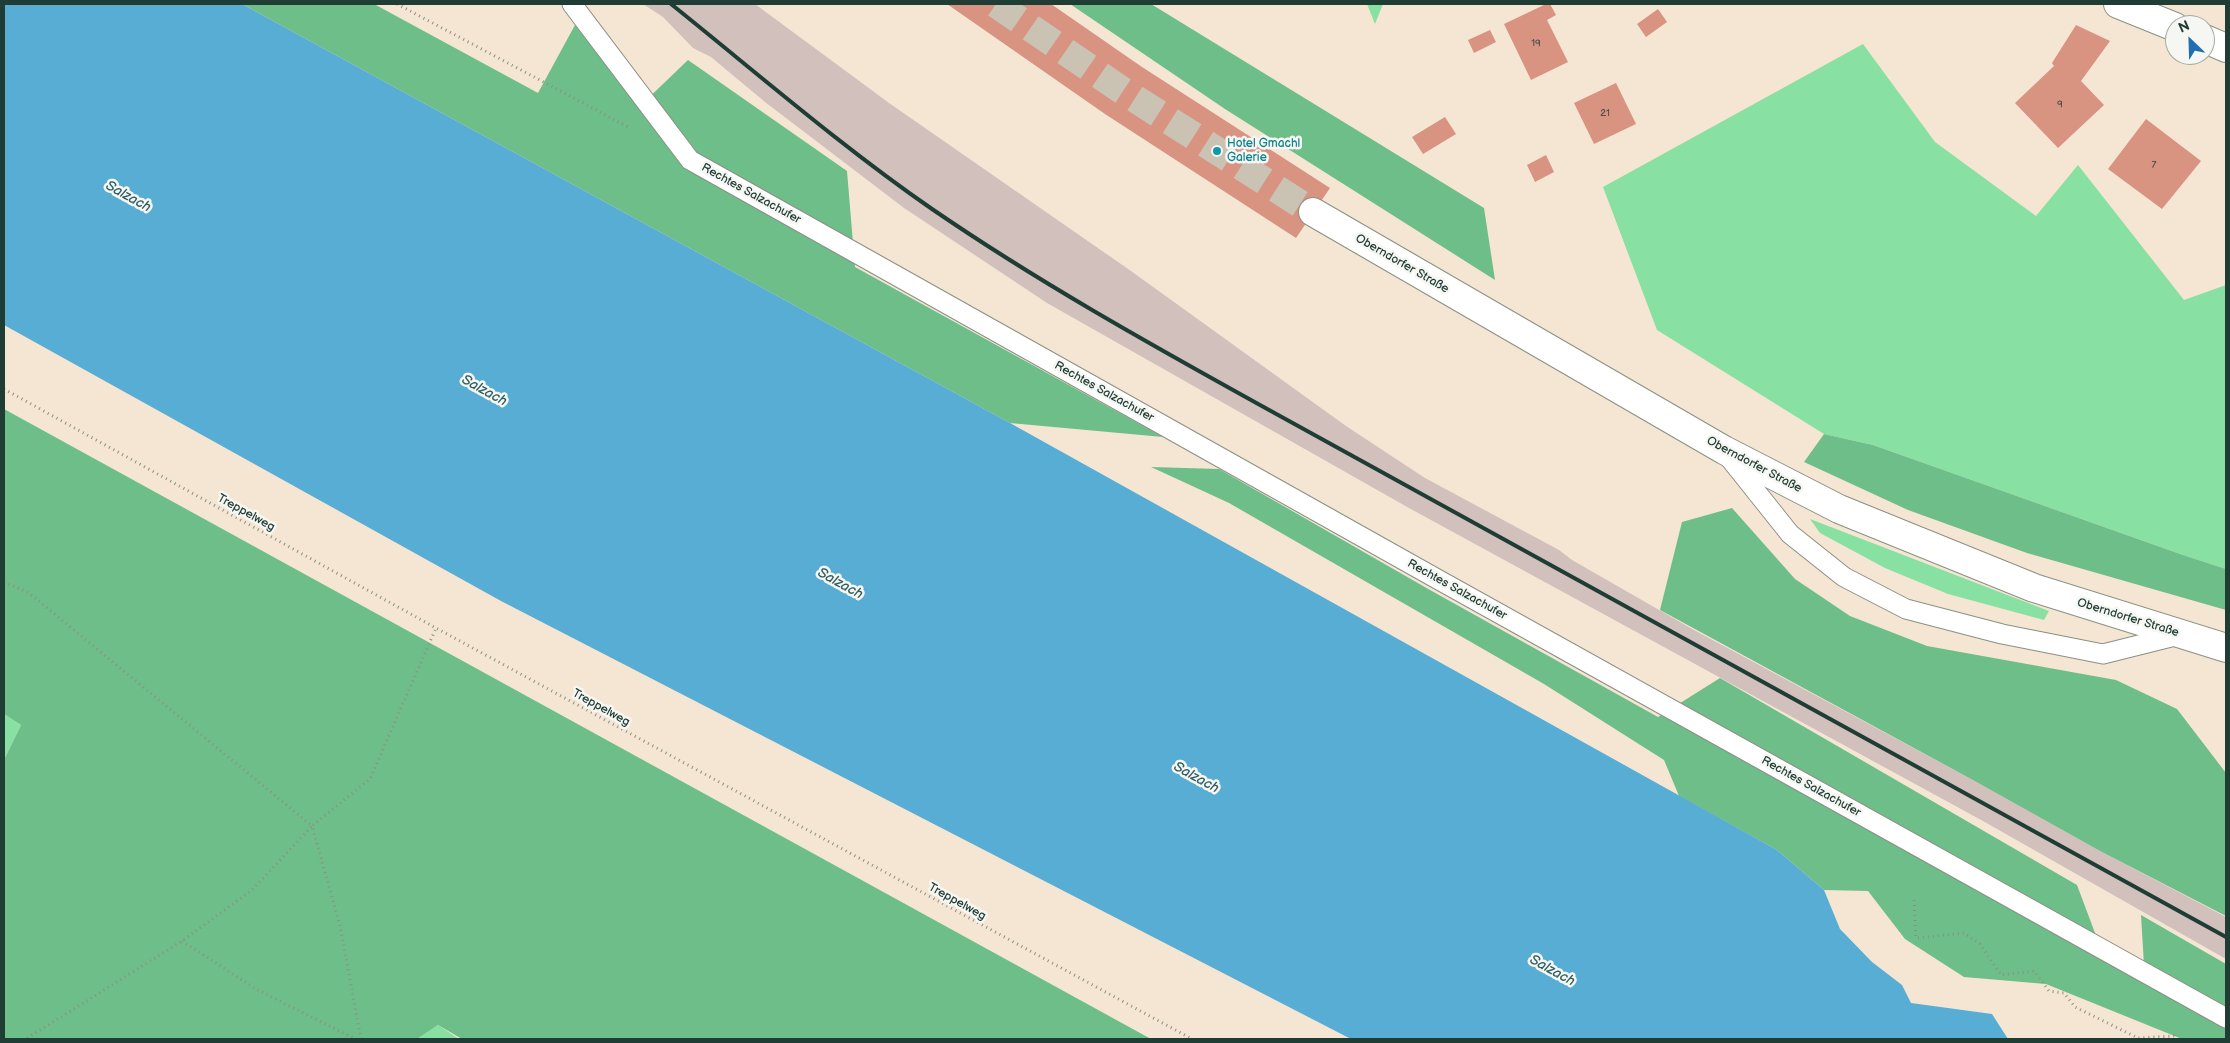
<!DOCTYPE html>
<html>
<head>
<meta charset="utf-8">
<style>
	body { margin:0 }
	#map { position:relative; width:2230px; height:1043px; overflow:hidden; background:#f5e5d3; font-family:"Balsamiq Sans",sans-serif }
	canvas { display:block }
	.frame { position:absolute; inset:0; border:5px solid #1f3d34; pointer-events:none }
	.north { position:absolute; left:2165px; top:15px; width:50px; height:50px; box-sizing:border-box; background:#f6f6f2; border:1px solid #a0aca6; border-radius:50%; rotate:336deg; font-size:14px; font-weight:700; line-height:20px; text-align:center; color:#1f3d34 }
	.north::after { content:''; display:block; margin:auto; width:18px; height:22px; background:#1f6fb2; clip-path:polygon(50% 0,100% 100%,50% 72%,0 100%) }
</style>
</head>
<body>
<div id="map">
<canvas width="2230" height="1043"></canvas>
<div class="frame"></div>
<div class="north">N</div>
</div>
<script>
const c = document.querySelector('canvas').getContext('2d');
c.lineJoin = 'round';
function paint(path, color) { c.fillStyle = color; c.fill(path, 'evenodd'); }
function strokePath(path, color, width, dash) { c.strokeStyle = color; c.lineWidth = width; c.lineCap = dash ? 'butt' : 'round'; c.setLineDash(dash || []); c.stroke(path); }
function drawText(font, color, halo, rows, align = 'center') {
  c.font = font + ' "Balsamiq Sans",sans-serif'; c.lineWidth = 5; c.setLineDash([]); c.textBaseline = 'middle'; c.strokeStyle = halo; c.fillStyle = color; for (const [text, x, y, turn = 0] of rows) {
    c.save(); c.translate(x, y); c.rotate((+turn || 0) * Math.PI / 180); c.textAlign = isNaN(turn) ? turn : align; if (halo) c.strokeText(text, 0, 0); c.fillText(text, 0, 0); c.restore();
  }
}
paint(new Path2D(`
	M643,4H755L889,103L1131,271L1346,426L1425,478L1559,550L1572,560L1694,630L1971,779L2100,851L2226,917V959L1983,821L1409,508L1047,303L904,208L765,102L711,57L693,48L663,17Z`), '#d1c0bc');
paint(new Path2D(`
	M1367,4H1383L1375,24Z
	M1863,44L1935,142L2036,216L2078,165L2184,300L2226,285V569L2183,555L1873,445L1824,434L1657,330L1603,187Z
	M1810,519L2049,611L2044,620L1948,594L1885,568L1820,533Z
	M4,714L21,725L4,760Z
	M438,1025L459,1039H417Z`), '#89e0a3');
paint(new Path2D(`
	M242,4H374L538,93L575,25L639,107L688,60L847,171L855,267L1163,437L1010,423Z
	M1070,4H1151L1484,208L1495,280L1225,109Z
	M4,409L1151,1039H462L438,1025L417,1039H4V760L21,725L4,714Z
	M1824,434L1873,445L2183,555L2226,569V610L2027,553L1908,510L1804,462Z
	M1151,467L1219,469L1430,590L1658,717L1720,678L2077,885L2104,957L2145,982L2141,915L2226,964V1039H2182L2046,984L1964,977L1905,939L1868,891L1824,890L1777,850L1679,796L1664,760L1544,684L1229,503Z
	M1732,508L1795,579L1850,616L1927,646L2116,680L2177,709L2226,773V916L2100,851L1971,779L1660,610L1682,522Z`), '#6ebe89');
paint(new Path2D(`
	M4,4H242L1010,423L1777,850L1824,890L1840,929L1872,962L1902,985L1911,1003L1992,1014L2008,1039H1351L501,601L4,325Z`), '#58add4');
paint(new Path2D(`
	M947,4H1051L1142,67L1330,188L1296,238L1105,114Z
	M1546,4H1550L1556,15L1547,20L1568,62L1531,80L1504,24Z
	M1658,9L1667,22L1646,37L1637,24Z
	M2076,25L2110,41L2081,81L2104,105L2058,148L2015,103L2054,66L2052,63Z
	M1490,30L1496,42L1474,53L1468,40Z
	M1616,83L1636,124L1594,144L1574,103Z
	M1445,117L1456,134L1423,154L1412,137Z
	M2146,119L2201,161L2162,209L2108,169Z
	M1546,155L1554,172L1535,182L1527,165Z`), '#d89381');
strokePath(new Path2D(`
	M996,4L1123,91L1313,212`), '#cac3b3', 28, [28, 14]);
const service = new Path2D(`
	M572,4L690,160L1439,580L2226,1018
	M1727,455L1790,534L1844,577L1906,609L2002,634L2103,654L2179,635`);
const minor = new Path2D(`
	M2118,4L2175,27
	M2205,39L2226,48`);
const secondary = new Path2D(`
	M1313,212L1724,450L1839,509L2034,588L2226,648`);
strokePath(service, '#8a9184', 21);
strokePath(minor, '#8a9184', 30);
strokePath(secondary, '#8a9184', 30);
strokePath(new Path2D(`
	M397,4L630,128
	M4,389L436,628L1192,1039
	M4,582L29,593L312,826L252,890L182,941L26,1039
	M1914,900L1916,938L1964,933L1980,944L2001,975L2034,971L2049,991L2064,993L2075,1007L2138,1038L2174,1036L2176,1039
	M182,941L256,989L355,1039
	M361,1039L340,926L312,826L370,779L436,628`), '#8a9184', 3, [1, 4]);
strokePath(service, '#fff', 19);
strokePath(minor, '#fff', 28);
strokePath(secondary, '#fff', 28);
strokePath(new Path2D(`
	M671,4C757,73 841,146 932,209C1037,281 1148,343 1260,405L2226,937`), '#1f3d34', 4);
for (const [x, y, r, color] of [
	[1217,151,5,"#0f9aa8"]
]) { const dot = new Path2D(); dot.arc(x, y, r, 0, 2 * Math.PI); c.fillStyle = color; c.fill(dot); strokePath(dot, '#f6f6f2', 2); }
drawText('10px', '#4d5247', null, [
	["19",1536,43],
	["9",2060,104],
	["21",1605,113],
	["7",2154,165]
]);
drawText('12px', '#0d838f', '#f6f6f2', [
	["Hotel Gmachl",1227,144],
	["Galerie",1227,158]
], 'left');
drawText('12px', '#1f3d34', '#f6f6f2', [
	["Rechtes Salzachufer",751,194,29],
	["Oberndorfer Straße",1402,264,30],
	["Rechtes Salzachufer",1104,392,29],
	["Oberndorfer Straße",1754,465,28],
	["Treppelweg",246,513,29],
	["Rechtes Salzachufer",1457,590,29],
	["Oberndorfer Straße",2128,618,17],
	["Treppelweg",601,708,29],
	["Rechtes Salzachufer",1811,787,29],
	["Treppelweg",957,902,29]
]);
drawText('italic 14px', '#305f64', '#f6f6f2', [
	["Salzach",128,197,29],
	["Salzach",484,391,29],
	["Salzach",840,584,29],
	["Salzach",1196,778,29],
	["Salzach",1552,971,29]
]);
</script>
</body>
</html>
